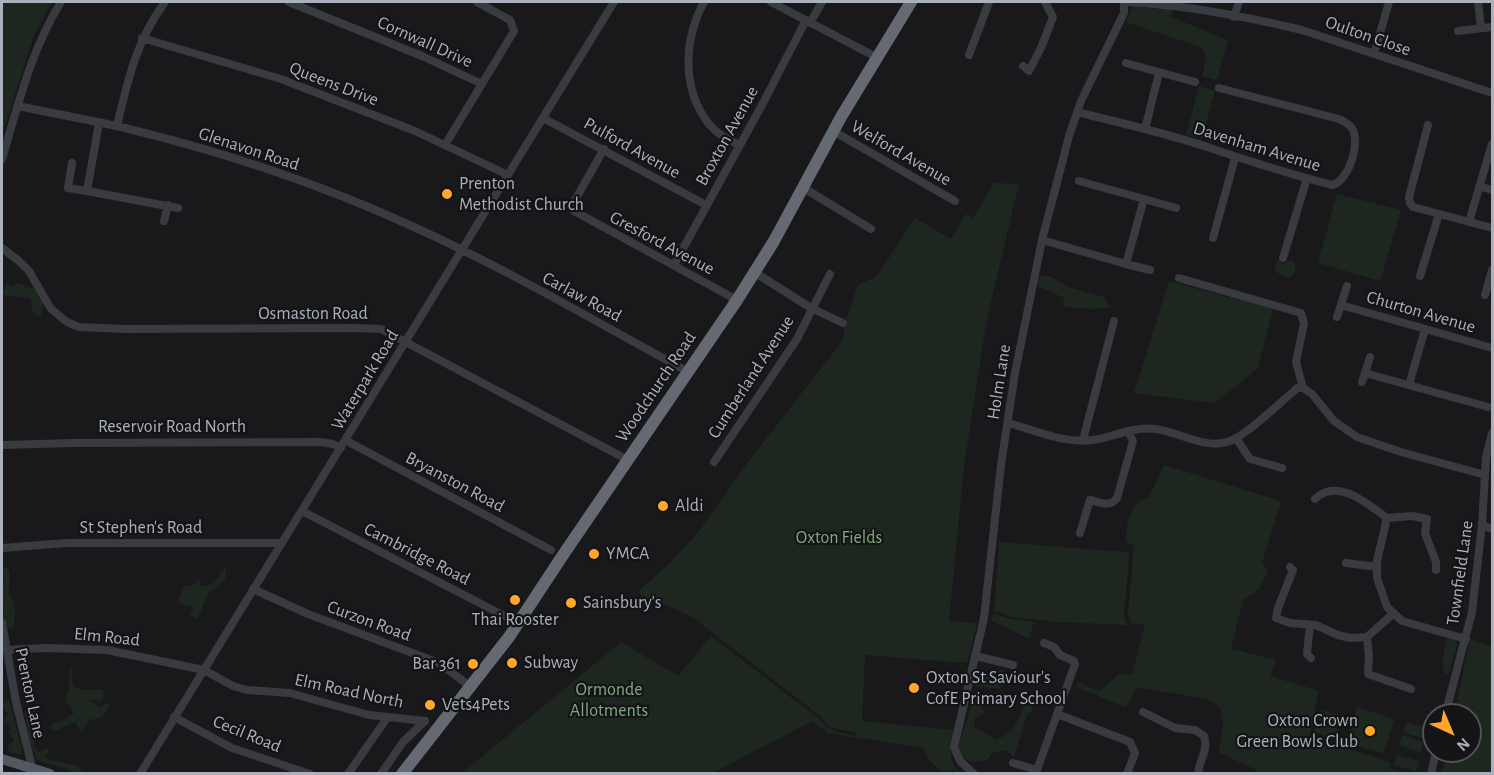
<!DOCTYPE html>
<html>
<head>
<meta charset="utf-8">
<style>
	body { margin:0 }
	#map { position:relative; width:1494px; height:775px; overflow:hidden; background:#19191b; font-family:"Alegreya Sans",sans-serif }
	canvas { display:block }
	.frame { position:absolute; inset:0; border:3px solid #aab1bc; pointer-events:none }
	.north { position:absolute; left:1422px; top:703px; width:60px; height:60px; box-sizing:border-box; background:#141416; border:2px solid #505358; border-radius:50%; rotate:136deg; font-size:16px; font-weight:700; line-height:24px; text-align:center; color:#aab1bc }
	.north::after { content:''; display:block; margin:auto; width:21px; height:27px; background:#ffa62d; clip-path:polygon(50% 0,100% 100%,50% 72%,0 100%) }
</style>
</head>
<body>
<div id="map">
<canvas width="1494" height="775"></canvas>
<div class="frame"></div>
<div class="north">N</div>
</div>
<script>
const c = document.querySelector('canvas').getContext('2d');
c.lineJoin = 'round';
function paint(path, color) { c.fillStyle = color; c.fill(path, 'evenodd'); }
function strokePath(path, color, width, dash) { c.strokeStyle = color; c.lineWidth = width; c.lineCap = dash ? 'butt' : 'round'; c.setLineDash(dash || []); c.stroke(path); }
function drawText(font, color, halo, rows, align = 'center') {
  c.font = font + ' "Alegreya Sans",sans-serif'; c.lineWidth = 4.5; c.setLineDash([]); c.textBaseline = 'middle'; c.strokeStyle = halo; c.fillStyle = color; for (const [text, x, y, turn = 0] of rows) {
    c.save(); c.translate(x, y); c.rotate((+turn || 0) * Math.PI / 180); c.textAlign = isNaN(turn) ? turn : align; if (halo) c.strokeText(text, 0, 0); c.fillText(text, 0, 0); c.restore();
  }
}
paint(new Path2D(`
	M2,2H52L34,35L2,135Z
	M1134,5C1139,6 1145,8 1150,8C1159,9 1165,4 1173,11L1171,17L1228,40L1217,80L1202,76L1206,58L1203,48L1126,22Z
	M1199,86L1215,91L1202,138L1186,135Z
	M994,183L1019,184L986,323L964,466L949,621L977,623L967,663L865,655L862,721L954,730C950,746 947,762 961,773H955L956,770L941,771L929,760L923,748L828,733L812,721L713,773L461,774L621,642L678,676L711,636L818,718C830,732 840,733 857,736V733L829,727L820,716L692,617L667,605L642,598L639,591L672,561L700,530L748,462L843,340L844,327L858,285L877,276L915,218L951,239L966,214L973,218Z
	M1337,194L1401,210L1380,281L1318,263Z
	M1277,259L1280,263L1284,264L1290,260L1295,262C1296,270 1296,274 1289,278L1279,274L1274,268Z
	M1041,275L1050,276L1068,287L1104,297L1110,308L1093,309L1063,307L1064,298L1036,285V280Z
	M1169,281L1273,309L1258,368L1215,403L1134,393Z
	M18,283L31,288H38C41,298 47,309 39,317L32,312L31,299L3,295V291L8,284L12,286Z
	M1164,465L1281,501L1262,563L1268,571L1259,589L1243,600L1231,649L1276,660L1270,676L1319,691L1309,737L1390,762L1389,768L1402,773H1262L1219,752L1223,722L1220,707L1207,699L1137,687L1126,707L1076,687L1078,682L1094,689L1101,690L1119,674L1132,675L1145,625L1131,623L1128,614L1134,545L1126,542C1126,523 1130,504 1149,497Z
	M999,542L1126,552L1129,556L1124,617L1127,625L1059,622L1012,617L994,611Z
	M8,567L10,575L9,593L14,604L15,615L13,629L4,628C3,614 4,600 2,586L4,581L3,568Z
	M225,568C231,583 213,585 207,596C203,603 202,612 197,619L190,615L194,607L181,604L178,601L184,586L193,585L198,580L201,581L199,584L201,586C216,587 216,575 225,568Z
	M993,614L1011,619L1034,622L1029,639L992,621Z
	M1447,637L1454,638L1457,645L1449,673L1446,675C1438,664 1446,650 1447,637Z
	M1470,639L1492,647V773H1442L1447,751H1470V715H1454Z
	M70,665C73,671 71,673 72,680C74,694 92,689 103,690L104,696L101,701L93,699L89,701L101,708L106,702L109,705C105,718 101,718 89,720L82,732L75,722L57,730H50L52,723L62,721L74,713L72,708L65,701L69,691Z
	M1005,669L1002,680L1005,683L999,689L975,686L978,675L989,676L994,672Z
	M977,697L984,713L975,718L974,727L996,740C1016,731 1017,723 1024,703L1031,701L1033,711L1027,715L1014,758L1007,750L992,753L988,759C976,764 960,764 959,747C959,737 967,725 969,715C970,710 971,705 971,700Z
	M9,700L22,749L21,755L9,752L6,749L14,740L8,731L11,727L4,721L8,714L2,707L4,701Z
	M1357,707L1394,719L1384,753L1347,743Z
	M35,709L38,713L33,720L34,730L32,735L35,738L33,746L39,752L47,748L49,750L45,758L78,766L82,770L79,773L37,760L28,737L25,711Z
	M1322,710L1343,716L1340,727L1318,720Z
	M1407,722L1429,729L1425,739L1403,732Z
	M1318,723L1339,729L1336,740L1314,732Z
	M1402,735L1424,742L1421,752L1399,745Z
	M1397,755L1419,761L1416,771L1394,765Z`), '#1e271f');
strokePath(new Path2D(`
	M289,2L422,56L482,84
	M704,2C684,39 681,89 709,124C717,134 728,139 739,145
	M771,2L878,58
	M1125,2C1181,4 1247,17 1302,30L1492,93
	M1478,2L1481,28
	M1234,17L1239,2
	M810,23L822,2
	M1458,31L1492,27
	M142,38L281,79L415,131L508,175
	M1374,54L1389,2
	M969,55L989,2
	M1126,63L1195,82
	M1023,66L1029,71L1041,48L1053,17L1045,2
	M18,106C55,114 92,120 129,129C223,152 317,183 405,223C502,266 594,321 687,371
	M1077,112C1124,124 1171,134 1216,150C1255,163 1293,175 1332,185C1349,181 1362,141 1351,127C1348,123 1343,121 1339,119L1219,88
	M543,118L706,205
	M1428,125L1409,197L1410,203L1413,207L1492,228
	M117,126C128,80 136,41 165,2
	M1145,129L1159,73
	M833,131L955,201
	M445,145L514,31L510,20L477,2
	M604,149L575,200L572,208L574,211L737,300
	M2,159C18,105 31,50 61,2
	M72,163L68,188L87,191L99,123
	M1479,186L1492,190
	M802,187L871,229
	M87,191L178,208
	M1144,199L1176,208
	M164,221L168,205
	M1469,222L1492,144
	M1213,238L1235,158
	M1042,240L1126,264L1144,199L1079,181
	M2,248L19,261L29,271L51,309L67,322L79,327L127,329L354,328L381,329L628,460
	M1283,258L1307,178
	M1126,264L1150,270
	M674,265L762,105L806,20
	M754,272L811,308L843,323
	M1420,276L1439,214
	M1179,278L1301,313L1304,323L1296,362L1303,388L1312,394L1334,421L1357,437L1401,452L1485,475
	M1485,295L1492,270
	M1341,305L1492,348
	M1337,317L1347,286
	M1365,373L1488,407
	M1362,382L1370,357
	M1409,385L1425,329
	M1008,423C1035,430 1064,444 1093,440C1114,437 1133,426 1156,429C1179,432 1204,449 1227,442C1245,437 1277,405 1293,392L1297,388H1303
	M1236,438L1250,459L1282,468
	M345,440L551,550
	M1083,440L1114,321
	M2,445L73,443L320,442L333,444L341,448
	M714,462L797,339L830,274
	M1315,499C1337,477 1368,504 1387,518
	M302,511L518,623
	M1387,518L1377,561V578L1387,607L1402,621L1466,639
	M1387,518L1412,516L1427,519L1425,533L1436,562V570
	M1482,525L1492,529
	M1080,533L1090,500C1099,502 1110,508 1117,498L1133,441L1128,431
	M2,548L67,543H282
	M1346,563L1377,567
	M1290,567L1293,570L1278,608L1276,618L1290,623L1316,625L1338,635L1350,638L1367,637L1394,613
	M253,589L308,614L439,663L471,687
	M2,623L16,702L33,771
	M1310,625L1307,654L1311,658
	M1367,637L1369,657L1368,674L1411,689
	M6,650L46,648L107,650L204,670L233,686L247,690L290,693L369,715L425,721L403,742L381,774
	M976,656L1013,665
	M1143,712L1175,728L1195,730L1204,736C1209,750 1199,760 1198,774
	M1057,714L1130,742L1135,753L1127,774
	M1445,715L1472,612L1482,525L1486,457L1492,433
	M174,717L232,748L310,774
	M1013,763L1037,770L1075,664L1074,661L1060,655L1054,647L1044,643
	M140,774L614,2
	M348,774L387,718
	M974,774L960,761L954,747L984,618L1001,465L1015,373L1042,240L1069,136L1081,101L1124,13V2
	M1431,774L1436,751`), '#393b41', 8);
strokePath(new Path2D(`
	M2,759L50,774`), '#555860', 10);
strokePath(new Path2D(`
	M402,774L509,637L563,555L737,300L774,241L841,117L911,2`), '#656a72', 12);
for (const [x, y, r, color] of [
	[447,194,6,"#ffa62d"],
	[663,506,6,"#ffa62d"],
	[594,554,6,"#ffa62d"],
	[515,600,6,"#ffa62d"],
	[571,603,6,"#ffa62d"],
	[512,663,6,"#ffa62d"],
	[473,664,6,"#ffa62d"],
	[914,688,6,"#ffa62d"],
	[430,705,6,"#ffa62d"],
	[1370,731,6,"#ffa62d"]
]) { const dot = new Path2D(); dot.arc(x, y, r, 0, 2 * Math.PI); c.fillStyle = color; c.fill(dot); strokePath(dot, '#141416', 2); }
drawText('18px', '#aab1bc', '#141416', [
	["Oulton Close",1368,36,19],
	["Cornwall Drive",425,42,24],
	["Queens Drive",334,84,21],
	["Broxton Avenue",727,136,-61],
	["Davenham Avenue",1257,147,17],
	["Pulford Avenue",632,148,29],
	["Glenavon Road",249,149,18],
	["Welford Avenue",901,153,30],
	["Gresford Avenue",662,243,28],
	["Carlaw Road",582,297,28],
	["Churton Avenue",1421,312,16],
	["Osmaston Road",313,314],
	["Cumberland Avenue",751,377,-57],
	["Waterpark Road",365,380,-59],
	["Holm Lane",999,382,-81],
	["Woodchurch Road",656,387,-56],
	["Reservoir Road North",172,427],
	["Bryanston Road",455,482,28],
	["St Stephen's Road",141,528],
	["Cambridge Road",417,554,27],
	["Townfield Lane",1460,573,-82],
	["Curzon Road",369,621,20],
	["Elm Road",107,637,6],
	["Elm Road North",349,691,12],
	["Prenton Lane",30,693,78],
	["Cecil Road",247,734,22]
]);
drawText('18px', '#aab1bc', '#141416', [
	["Prenton",459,184],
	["Methodist Church",459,205],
	["Aldi",675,506],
	["YMCA",606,554],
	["Sainsbury's",583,603],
	["Thai Rooster",515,620,"center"],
	["Subway",524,663],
	["Bar 361",461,664,"right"],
	["Oxton St Saviour's",926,678],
	["CofE Primary School",926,699],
	["Vets4Pets",442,705],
	["Oxton Crown",1358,721,"right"],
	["Green Bowls Club",1358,742,"right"]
], 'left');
drawText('18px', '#80a97f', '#141416', [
	["Oxton Fields",839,538],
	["Ormonde",609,690],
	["Allotments",609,711]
]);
</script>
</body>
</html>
